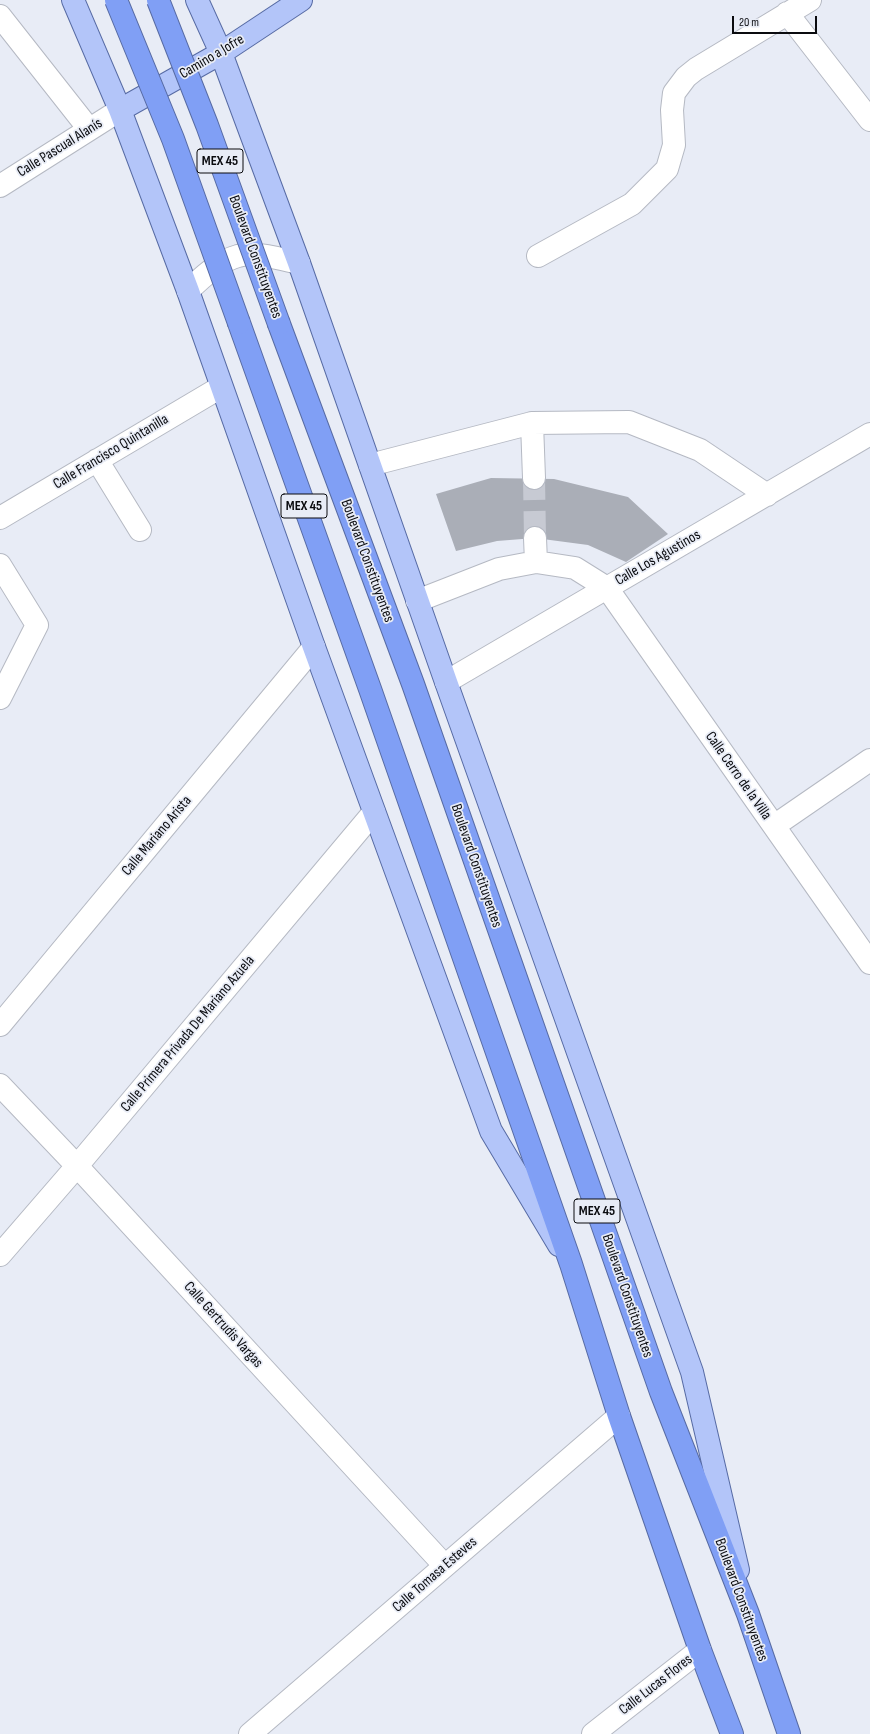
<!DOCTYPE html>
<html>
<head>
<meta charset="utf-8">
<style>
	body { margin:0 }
	#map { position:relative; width:870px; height:1734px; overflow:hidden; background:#e8ecf6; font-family:"Sofia Sans Condensed",sans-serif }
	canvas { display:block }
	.scale { position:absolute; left:732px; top:16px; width:85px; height:18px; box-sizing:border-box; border:2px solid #0a0b0f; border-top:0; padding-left:5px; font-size:12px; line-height:14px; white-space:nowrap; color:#0a0b0f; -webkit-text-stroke:3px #e8ecf6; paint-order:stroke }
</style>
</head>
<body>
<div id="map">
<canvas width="870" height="1734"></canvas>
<div class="scale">20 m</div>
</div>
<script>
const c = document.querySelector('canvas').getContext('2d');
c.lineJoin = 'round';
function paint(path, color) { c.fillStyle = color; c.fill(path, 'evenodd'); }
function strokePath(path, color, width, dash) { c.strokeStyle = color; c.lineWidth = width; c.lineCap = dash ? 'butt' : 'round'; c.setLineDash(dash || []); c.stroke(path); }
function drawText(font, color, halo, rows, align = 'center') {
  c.font = font + ' "Sofia Sans Condensed",sans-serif'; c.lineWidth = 3.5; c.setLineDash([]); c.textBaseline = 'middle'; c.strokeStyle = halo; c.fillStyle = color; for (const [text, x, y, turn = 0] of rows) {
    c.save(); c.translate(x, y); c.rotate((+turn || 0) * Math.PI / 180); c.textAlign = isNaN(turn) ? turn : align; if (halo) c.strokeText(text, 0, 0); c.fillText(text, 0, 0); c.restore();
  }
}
paint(new Path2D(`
	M491,478L554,479L628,497L668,534L626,562L588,545L535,538L497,541L456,551L436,494Z`), '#aaaeb7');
strokePath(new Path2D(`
	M534,478L535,538`), '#c7cad3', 22, [22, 11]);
const minor = new Path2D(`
	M787,13L870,120
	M0,16L89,129
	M0,186L120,110
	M538,256L632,204L667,169L674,145L672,110L674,93L686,77L696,69L810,0
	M188,291C201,278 219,261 238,256C253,251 284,260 299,263
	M532,423L534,478
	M97,460L140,530
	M370,465L532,423L629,422L700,450L767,495
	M0,518L221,387
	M535,538L536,562
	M0,565L37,625L0,698
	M417,601L499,569L536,562L575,568L607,588L870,963
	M446,682L870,434
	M774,826L870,760
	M0,1025L314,647
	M0,1085L77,1166L445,1566
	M0,1255L77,1166L374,812
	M250,1734L619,1416
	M593,1734L700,1650`);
const major = new Path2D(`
	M73,0L120,110L188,291L314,647L491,1131L559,1245
	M197,0L221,53L299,263L446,682L692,1372L738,1570
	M120,110L221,53L301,0`);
const highway = new Path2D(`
	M239,323L370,689L571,1264L619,1416L700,1650L732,1734
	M279,324L413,684L661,1392L748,1614L789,1734`);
strokePath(minor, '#b5b9c3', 24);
strokePath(major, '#576ba4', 24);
strokePath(highway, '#576ba4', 24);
strokePath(minor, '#fff', 22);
strokePath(major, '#b3c5f9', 22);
strokePath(highway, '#809ff5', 22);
const highwayBridge = new Path2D(`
	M116,0L173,139L239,323
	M158,0L207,125L279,324`);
strokePath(highwayBridge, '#576ba4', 24, []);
strokePath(highwayBridge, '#809ff5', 22);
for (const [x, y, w] of [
	[220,161,46],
	[304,506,46],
	[597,1211,46]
]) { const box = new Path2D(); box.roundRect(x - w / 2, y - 12, w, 24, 3); c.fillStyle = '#e8ecf6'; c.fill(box); strokePath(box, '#0a0b0f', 1); }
drawText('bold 14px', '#0a0b0f', null, [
	["MEX 45",220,161],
	["MEX 45",304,506],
	["MEX 45",597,1211]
]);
drawText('15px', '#0a0b0f', '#e8ecf6', [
	["Camino a Jofre",212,57,-31],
	["Calle Pascual Alanís",60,148,-32],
	["Boulevard Constituyentes",255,257,70],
	["Calle Francisco Quintanilla",111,452,-31],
	["Calle Los Agustinos",658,558,-30],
	["Boulevard Constituyentes",367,561,70],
	["Calle Cerro de la Villa",738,776,55],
	["Calle Mariano Arista",157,836,-50],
	["Boulevard Constituyentes",476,866,71],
	["Calle Primera Privada De Mariano Azuela",188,1034,-50],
	["Boulevard Constituyentes",627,1296,71],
	["Calle Gertrudis Vargas",223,1325,48],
	["Calle Tomasa Esteves",435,1575,-41],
	["Boulevard Constituyentes",741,1600,70],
	["Calle Lucas Flores",656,1685,-38]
]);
</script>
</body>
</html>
